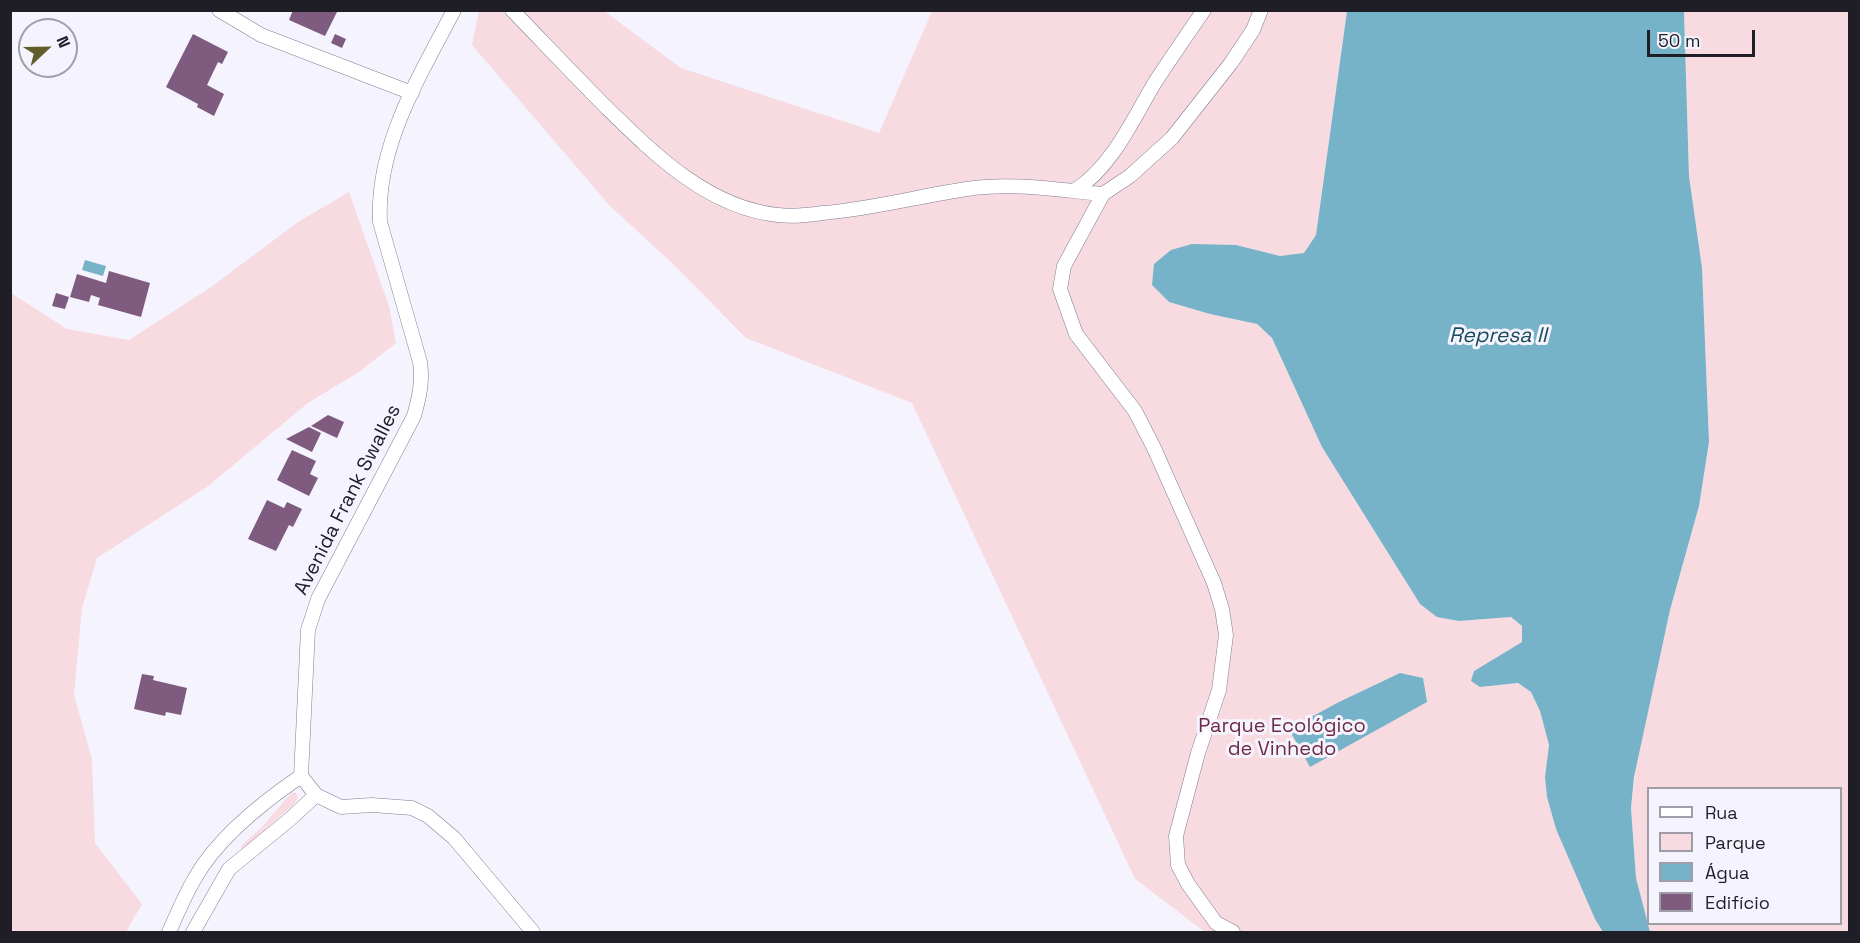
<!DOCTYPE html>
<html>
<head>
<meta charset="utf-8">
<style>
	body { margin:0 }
	#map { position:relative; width:1860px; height:943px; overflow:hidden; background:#f5f4fe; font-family:"Space Grotesk",sans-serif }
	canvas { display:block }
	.frame { position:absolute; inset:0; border:12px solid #1f1e27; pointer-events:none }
	.legend { position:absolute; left:1647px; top:787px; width:195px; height:138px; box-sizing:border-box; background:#f5f4fe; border:2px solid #9f9ea8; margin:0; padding:8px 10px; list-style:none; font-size:18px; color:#1f1e27 }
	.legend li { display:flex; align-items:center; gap:12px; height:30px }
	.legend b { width:30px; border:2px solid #9f9ea8 }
	.north { position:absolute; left:18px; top:18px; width:60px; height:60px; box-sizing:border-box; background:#f5f4fe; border:2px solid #9f9ea8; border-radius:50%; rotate:68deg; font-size:16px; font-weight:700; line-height:24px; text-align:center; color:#1f1e27 }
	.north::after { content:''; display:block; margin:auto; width:21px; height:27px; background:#615e2b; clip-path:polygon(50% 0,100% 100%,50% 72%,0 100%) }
	.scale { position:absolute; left:1647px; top:30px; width:108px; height:27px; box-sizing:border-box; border:3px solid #1f1e27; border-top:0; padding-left:8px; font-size:18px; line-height:21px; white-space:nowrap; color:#1f1e27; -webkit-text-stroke:4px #f5f4fe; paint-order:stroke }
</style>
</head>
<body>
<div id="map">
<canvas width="1860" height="943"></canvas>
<div class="frame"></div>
<ul class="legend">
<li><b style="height:8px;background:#fff"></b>Rua</li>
<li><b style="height:16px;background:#f8dae1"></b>Parque</li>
<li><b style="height:16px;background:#76b3c8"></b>Água</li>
<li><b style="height:16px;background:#7f5c7f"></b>Edifício</li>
</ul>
<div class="north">N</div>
<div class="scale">50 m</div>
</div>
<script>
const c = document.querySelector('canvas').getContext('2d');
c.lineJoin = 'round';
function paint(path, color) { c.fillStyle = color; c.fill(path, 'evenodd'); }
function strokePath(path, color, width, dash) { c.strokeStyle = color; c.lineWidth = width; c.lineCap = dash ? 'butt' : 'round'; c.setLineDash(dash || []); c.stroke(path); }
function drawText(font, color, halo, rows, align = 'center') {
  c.font = font + ' "Space Grotesk",sans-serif'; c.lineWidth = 6; c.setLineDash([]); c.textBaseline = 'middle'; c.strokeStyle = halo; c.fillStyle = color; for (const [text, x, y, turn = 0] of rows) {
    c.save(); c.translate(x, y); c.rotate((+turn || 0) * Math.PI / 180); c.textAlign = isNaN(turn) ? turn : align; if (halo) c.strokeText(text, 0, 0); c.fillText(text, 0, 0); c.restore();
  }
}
paint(new Path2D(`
	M479,11H604L681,68L879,133L932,11H1347L1316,235L1304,254L1280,256L1236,245L1169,302L1210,314L1257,324L1272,338L1322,447L1420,604L1459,621L1511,617L1522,626V642L1474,671L1480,687L1518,683L1531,692L1540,711L1549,745L1545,777L1547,796L1556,829L1603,932H1205L1135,879L912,403L746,338L673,264L609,205L472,45Z
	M1684,11H1849V932H1650L1636,878L1631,808L1636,765L1670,610L1699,506L1709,442L1702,268L1689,176ZM1648,788H1840V924H1648Z
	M349,192L389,306L396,343L359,372L308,403L207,487L97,558L82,608L74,695L92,759L95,843L142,904L126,932H11V293L67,329L129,340L211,287L298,222Z
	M292,792L296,793L298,798L294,804L244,848H241V846L262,827Z`), '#f8dae1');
paint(new Path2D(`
	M1347,11H1684L1689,176L1702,268L1709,442L1699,506L1670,610L1634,777L1631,808L1636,878L1650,932H1603L1595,919L1556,829L1547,797L1545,777L1549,745L1540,711L1531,692L1518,683L1480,687L1471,681L1474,671L1522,642V626L1511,617L1459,621L1437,617L1420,604L1322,447L1272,338L1257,324L1210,314L1169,302L1152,285L1154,264L1171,250L1192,244L1236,245L1280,256L1304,253L1316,235Z
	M85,260L106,266L103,276L82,270Z
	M1400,673L1423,678L1427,702L1310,767L1289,729L1339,702Z`), '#76b3c8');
paint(new Path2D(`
	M293,10H334L337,12L325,36L289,20Z
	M193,34L228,52L222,64L218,62L207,85L224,94L214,116L197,107L198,104L166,87Z
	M335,34L346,39L342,48L331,43Z
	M109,271L150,283L141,317L98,305L100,298L91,295L89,302L70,297L77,274L106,283Z
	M56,293L69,297L65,309L52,306Z
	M328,415L344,422L337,438L311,426Z
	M309,427L321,433L312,452L286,439Z
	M292,450L316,461L310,474L318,478L309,496L277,480Z
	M267,500L284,508L287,502L302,509L293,527L289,525L276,551L248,539Z
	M142,674L154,676L153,680L187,688L181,715L166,712L165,716L134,709Z`), '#7f5c7f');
const minor = new Path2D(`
	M219,10L261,35L412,93
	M512,10C543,42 573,74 604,105C652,152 707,208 778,215C792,217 809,215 823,213C872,209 919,196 967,189C1012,182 1058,190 1103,194
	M1074,191C1112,167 1132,121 1154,84C1170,59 1187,35 1204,10
	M301,776L308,630L318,599L414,416C419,398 423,381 420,362L380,222C376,145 420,76 454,10
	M301,776L316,795L341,807L372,805L412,808L428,816L454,838L533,932
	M169,932C177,914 185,895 195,878C218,837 263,802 301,776
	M193,932L229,869L289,820L316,795
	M1233,932L1216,923L1188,884L1178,865L1176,836L1198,753L1219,690L1226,635L1222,609L1214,583L1154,448L1135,411L1076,334L1060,289L1064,266L1103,194L1130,176L1172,138L1231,63L1253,30L1261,10`);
strokePath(minor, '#807d94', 15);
strokePath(minor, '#fff', 14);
drawText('20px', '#1f1e27', '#f5f4fe', [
	["Avenida Frank Swalles",348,500,-63]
]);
drawText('20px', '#6f2b43', '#f5f4fe', [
	["Parque Ecológico",1282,727],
	["de Vinhedo",1282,750]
]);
drawText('italic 21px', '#194d5c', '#f5f4fe', [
	["Represa II",1498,336]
]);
</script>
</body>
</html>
